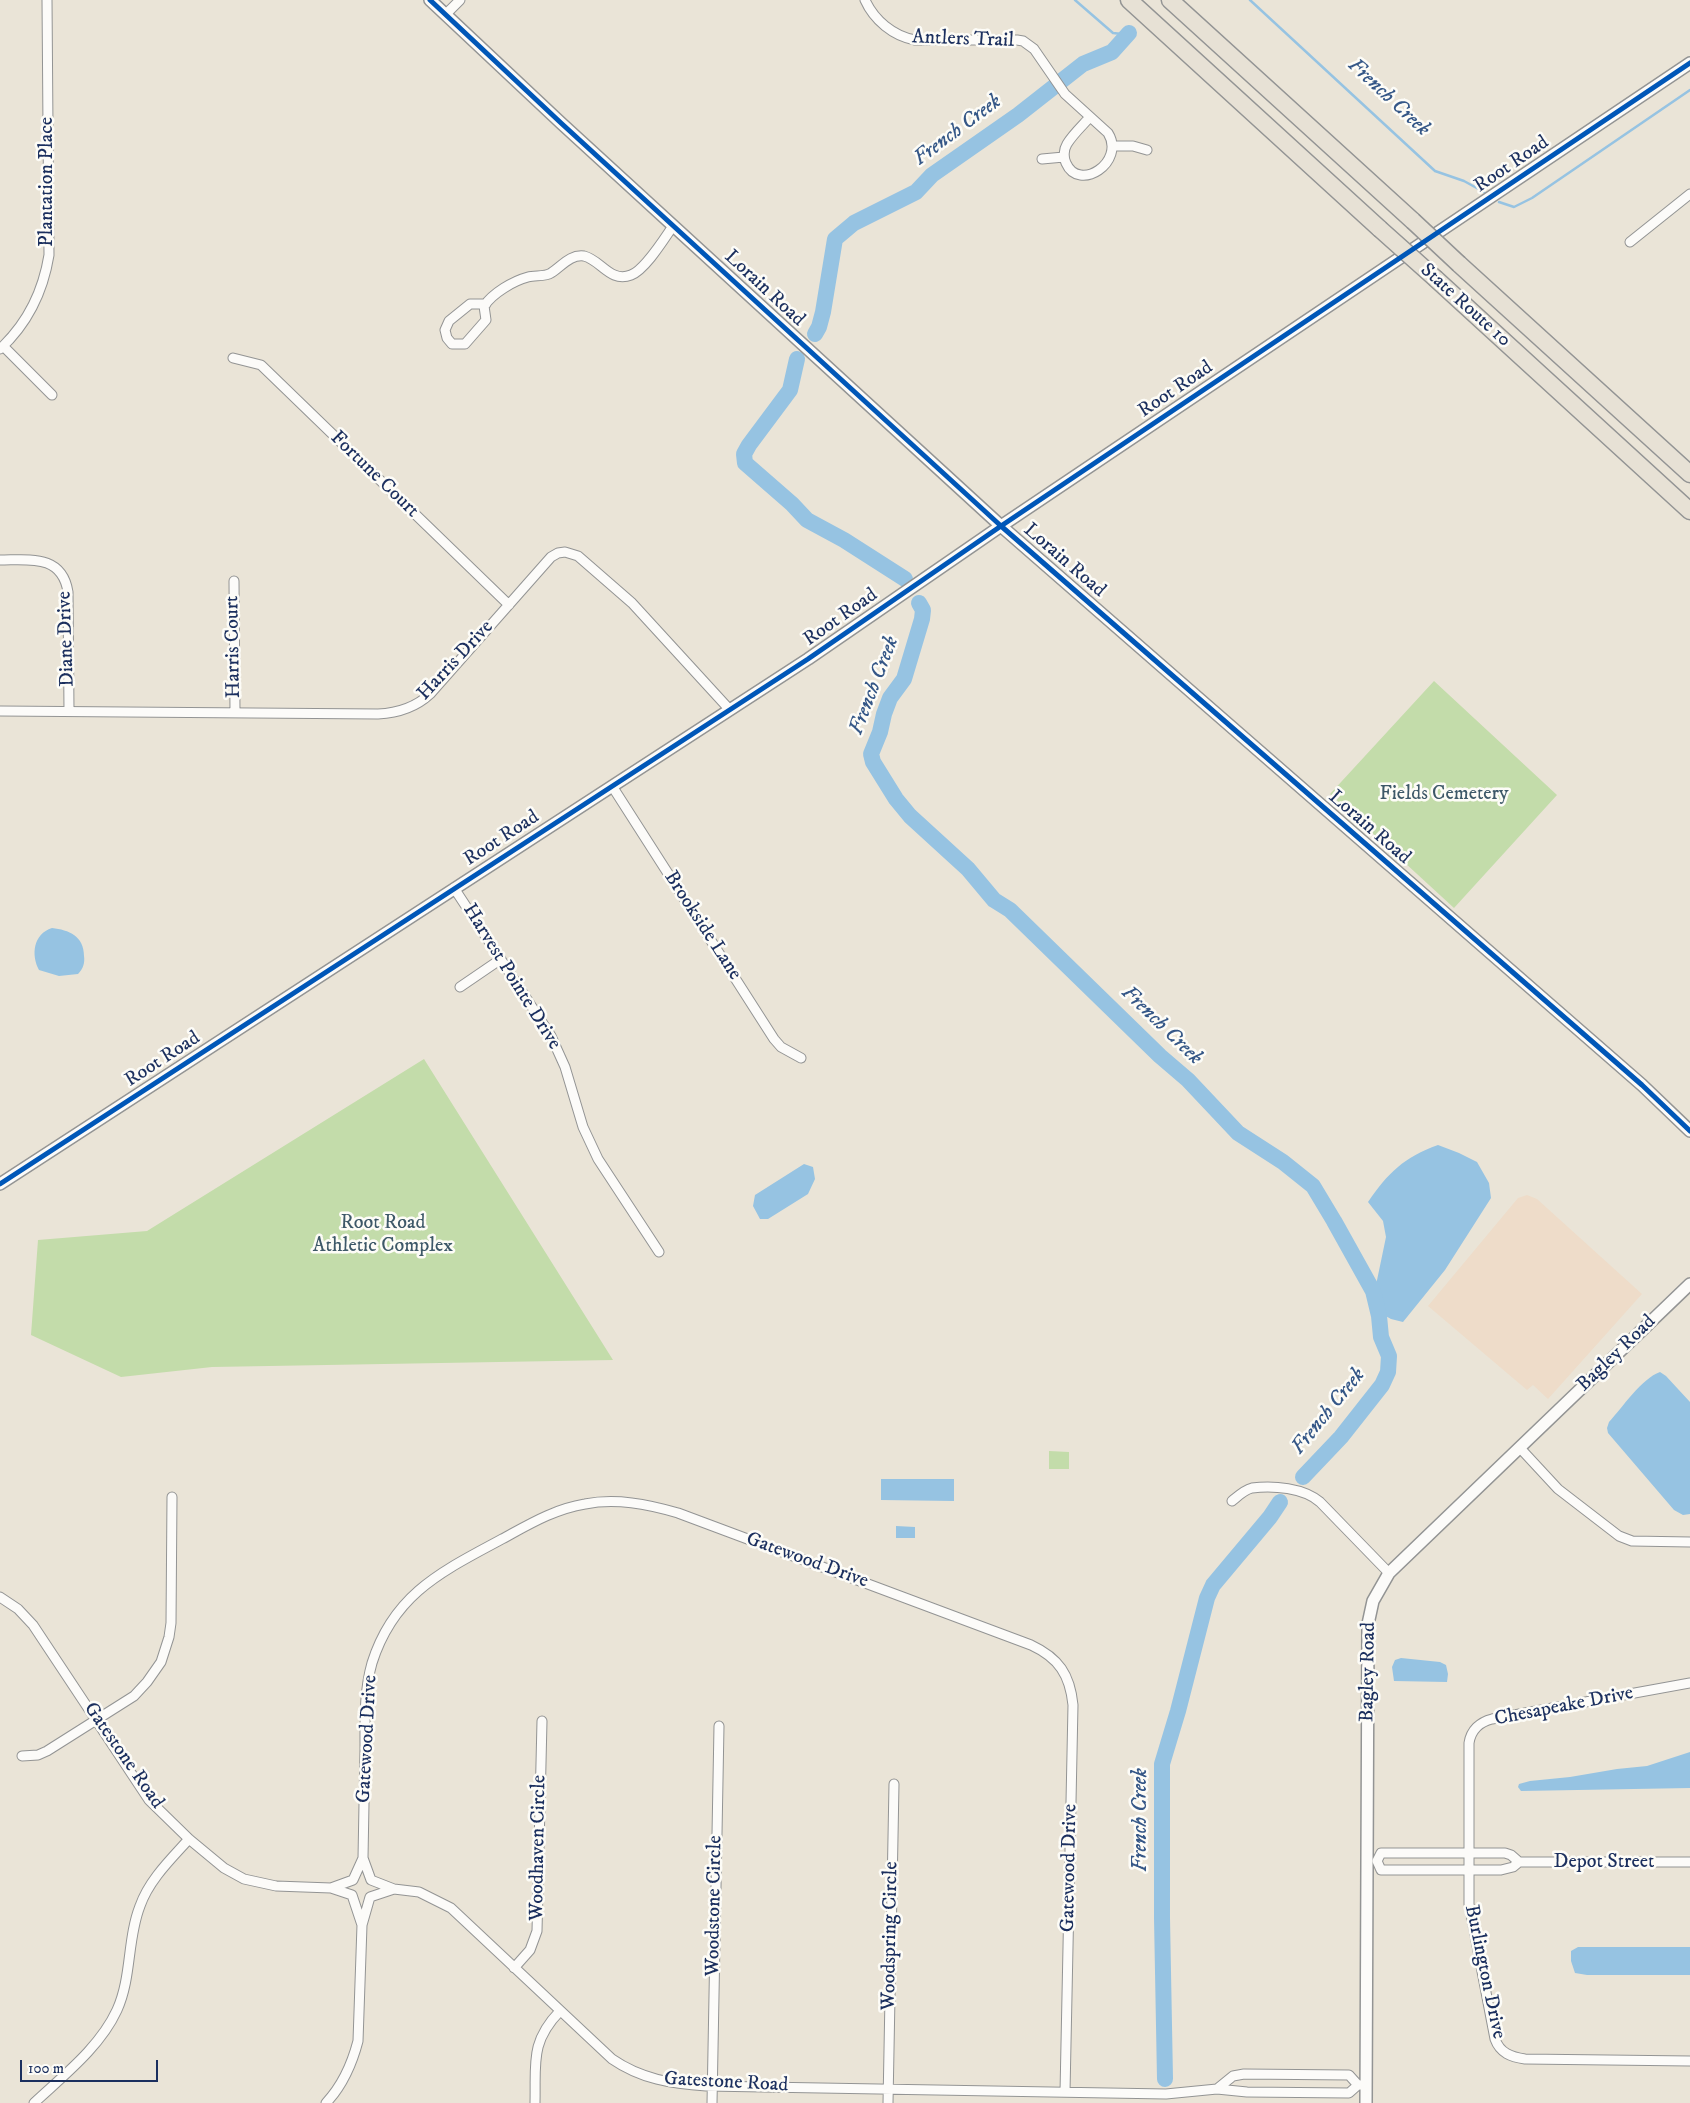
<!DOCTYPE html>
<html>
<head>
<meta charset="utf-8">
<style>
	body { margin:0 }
	#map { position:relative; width:1690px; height:2103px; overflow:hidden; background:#eae4d7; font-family:"IM FELL DW Pica",serif }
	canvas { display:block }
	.scale { position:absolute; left:20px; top:2060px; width:138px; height:22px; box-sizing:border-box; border:2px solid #1b2f5e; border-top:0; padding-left:6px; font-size:15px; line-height:18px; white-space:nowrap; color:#1b2f5e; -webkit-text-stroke:4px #fdfcf7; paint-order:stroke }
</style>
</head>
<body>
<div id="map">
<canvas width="1690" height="2103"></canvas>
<div class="scale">100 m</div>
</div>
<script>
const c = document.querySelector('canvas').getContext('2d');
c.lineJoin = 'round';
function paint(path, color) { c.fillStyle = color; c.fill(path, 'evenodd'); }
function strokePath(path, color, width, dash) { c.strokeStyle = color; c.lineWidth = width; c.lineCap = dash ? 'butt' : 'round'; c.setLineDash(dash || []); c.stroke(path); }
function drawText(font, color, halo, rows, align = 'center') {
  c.font = font + ' "IM FELL DW Pica",serif'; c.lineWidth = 5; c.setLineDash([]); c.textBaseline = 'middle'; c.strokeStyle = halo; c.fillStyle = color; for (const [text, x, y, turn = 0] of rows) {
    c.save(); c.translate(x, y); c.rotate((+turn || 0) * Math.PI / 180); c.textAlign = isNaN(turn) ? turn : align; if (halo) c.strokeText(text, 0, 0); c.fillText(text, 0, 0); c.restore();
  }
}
paint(new Path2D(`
	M1527,1195L1537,1199L1642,1294L1548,1399L1533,1385L1527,1390L1428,1306L1518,1198Z`), '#eedcc9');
paint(new Path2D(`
	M1434,681L1557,795L1454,908L1330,794Z
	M424,1059L613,1360L212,1367L121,1377L31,1335L38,1240L147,1231Z
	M1049,1451L1069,1452V1469H1049Z`), '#c3dcaa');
paint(new Path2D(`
	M52,928C69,930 84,936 84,956C85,963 83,969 78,974L59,976L39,970C31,955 33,934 52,928Z
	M1438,1145L1459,1153L1477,1162L1489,1183L1491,1198L1445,1270L1403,1322L1391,1319L1382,1314L1376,1285L1386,1237L1383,1221L1368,1202C1388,1173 1404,1157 1438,1145Z
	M804,1164L813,1167L815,1179L808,1194L768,1219H760L753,1206L755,1195Z
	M1660,1372L1666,1376L1690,1402V1514L1683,1515L1674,1510L1608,1433L1607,1428L1609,1422C1622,1408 1642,1378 1660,1372Z
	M881,1479H954V1501L881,1500Z
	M896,1526L915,1527V1538H896Z
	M1401,1658L1440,1662L1446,1665L1448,1674L1447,1682L1394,1681L1392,1667L1395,1660Z
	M1690,1752V1788L1521,1791L1518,1787L1519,1784L1530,1781L1570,1777L1617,1769L1647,1766Z
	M1578,1947H1690V1975H1587L1575,1973L1571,1961V1951Z`), '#96c3e2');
strokePath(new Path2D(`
	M1075,0L1113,33L1122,34L1129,33
	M1250,0L1435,171L1464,181L1484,192
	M1499,202L1514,207L1532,198L1690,90`), '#96c3e2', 2.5);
strokePath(new Path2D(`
	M815,334L819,327L823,312L835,239L854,223L916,192L932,175L1018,115L1083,64L1112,52L1129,33
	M797,359L790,390L749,445L744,454L745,463L792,504L807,520L844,540L905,579
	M919,603L923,610L922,619L904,679L890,698L884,714L880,732L871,754L873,762L896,799L910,816L968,869L994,900L1010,910L1160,1056L1188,1080L1238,1133L1283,1162L1313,1186L1334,1221L1373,1291L1379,1316L1381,1337L1389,1356L1388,1372L1382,1385L1341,1437L1303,1477
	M1165,2079L1162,1918V1764L1178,1711L1207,1598L1213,1585L1270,1517L1280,1502`), '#96c3e2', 16);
const minor = new Path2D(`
	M865,0C874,20 893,36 915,40H1017L1023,41L1034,49L1065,94L1108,133C1126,162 1079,193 1066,163C1063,157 1064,149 1067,144C1073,134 1083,125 1090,117
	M446,14L460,0
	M1113,146H1133L1147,150
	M1042,159L1064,157
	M1630,242L1690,194
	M486,304H470L449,321L445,330L447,338L452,344H465L486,320L484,306C493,293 513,281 528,277C535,275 545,277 551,273C561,267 570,254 584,256C601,260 610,283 631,275C645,270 664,239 673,226
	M3,346L52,395
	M0,349C28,323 43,292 49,255L47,0
	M233,358L261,365L509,605
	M0,560C29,560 62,554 68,592L69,711
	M234,581L235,712
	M0,711L378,714C398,713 416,707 430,694L551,557L558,553L565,552L578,556L632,603L730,710
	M612,786L774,1039L781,1047L801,1058
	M454,888L551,1036L565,1067L583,1127L598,1159L659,1252
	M460,987L501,959
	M1520,1448L1558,1489L1619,1536L1632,1541L1690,1542
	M1232,1501C1238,1496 1244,1490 1252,1488C1273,1485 1304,1488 1320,1502L1389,1573
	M0,1597L18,1609L33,1625L149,1800L189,1839L224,1868L244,1879L276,1886L331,1888
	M1690,1683L1492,1719C1480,1722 1471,1730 1469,1743V1904L1495,2039C1500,2053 1511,2057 1525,2059L1690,2061
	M22,1756L38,1755L47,1751L134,1696L147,1682L161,1662L169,1637L171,1623L172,1497
	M1381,1853H1505L1511,1855L1519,1862L1513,1867L1501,1870H1381L1377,1861Z
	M363,1858C364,1822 364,1785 365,1749C365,1720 364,1691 372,1663C394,1593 443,1571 502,1539C528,1525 554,1509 585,1504C616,1498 647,1504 678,1513L1031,1645C1059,1658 1070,1675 1073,1705L1065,2092
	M363,1858L371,1880L394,1889L370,1897L362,1925L352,1895L331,1888L353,1880Z
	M1519,1862H1690
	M394,1889L419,1892L451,1908L612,2059C641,2079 672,2084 706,2086L1166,2094L1217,2089L1247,2092L1349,2093L1358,2085H1366
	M514,1968L530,1950L537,1931L542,1721
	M1217,2089L1233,2076L1244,2074L1349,2075L1358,2085
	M34,2103C64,2075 100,2047 117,2010C132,1977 127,1939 140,1906C149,1880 171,1859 189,1839
	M326,2103C343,2085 352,2064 358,2041L362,1925
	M535,2103C536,2063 530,2042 560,2011
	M712,2103L719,1726
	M888,2103L894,1784`);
const tertiary = new Path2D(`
	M430,0L561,123L1001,526L1642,1085L1690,1131
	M0,1184L808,659L1001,526L1690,63
	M1366,2103L1368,1624L1373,1601L1389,1573L1690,1284`);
const motorway = new Path2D(`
	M1129,0L1380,229
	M1170,0L1413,221
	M1459,264L1690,474
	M1436,279L1690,511`);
strokePath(minor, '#939494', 11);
strokePath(tertiary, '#939494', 14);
strokePath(motorway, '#939494', 19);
strokePath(minor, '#fcfbf9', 9);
strokePath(tertiary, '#fcfbf9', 11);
strokePath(motorway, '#e7e1d5', 16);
const motorwayBridge = new Path2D(`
	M1413,221L1459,264
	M1380,229L1436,279`);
strokePath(motorwayBridge, '#939494', 19, []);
strokePath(motorwayBridge, '#e7e1d5', 16);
strokePath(new Path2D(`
	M430,0L561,123L1001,526L1642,1085L1690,1131
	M0,1184L808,659L1001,526L1690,63`), '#0057b8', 5);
drawText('20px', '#1b2f5e', '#fdfcf7', [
	["Antlers Trail",963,40,2],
	["Root Road",1512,165,-34],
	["Plantation Place",48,182,-90],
	["Lorain Road",764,289,43],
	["State Route 10",1465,306,42],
	["Root Road",1176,390,-34],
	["Fortune Court",374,475,44],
	["Lorain Road",1064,561,41],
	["Root Road",841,618,-35],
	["Diane Drive",67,639,-92],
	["Harris Court",234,647,-91],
	["Harris Drive",456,661,-47],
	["Lorain Road",1369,828,41],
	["Root Road",502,839,-33],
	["Brookside Lane",702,926,57],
	["Harvest Pointe Drive",511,977,58],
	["Root Road",163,1060,-33],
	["Bagley Road",1617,1354,-44],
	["Gatewood Drive",807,1561,20],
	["Bagley Road",1369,1672,-89],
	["Chesapeake Drive",1564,1707,-11],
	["Gatewood Drive",368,1739,-87],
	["Gatestone Road",123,1756,55],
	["Woodhaven Circle",539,1848,-89],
	["Depot Street",1604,1863],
	["Gatewood Drive",1070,1868,-89],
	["Woodstone Circle",715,1906,-89],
	["Woodspring Circle",891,1936,-89],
	["Burlington Drive",1484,1972,78],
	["Gatestone Road",726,2083,3]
]);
drawText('20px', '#3d5868', '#fdfcf7', [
	["Fields Cemetery",1444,795],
	["Root Road",383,1224],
	["Athletic Complex",383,1247]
]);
drawText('italic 21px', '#355787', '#fdfcf7', [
	["French Creek",1388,98,43],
	["French Creek",958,131,-37],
	["French Creek",875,686,-69],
	["French Creek",1161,1026,44],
	["French Creek",1329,1412,-51],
	["French Creek",1142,1820,-90]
]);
</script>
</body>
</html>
